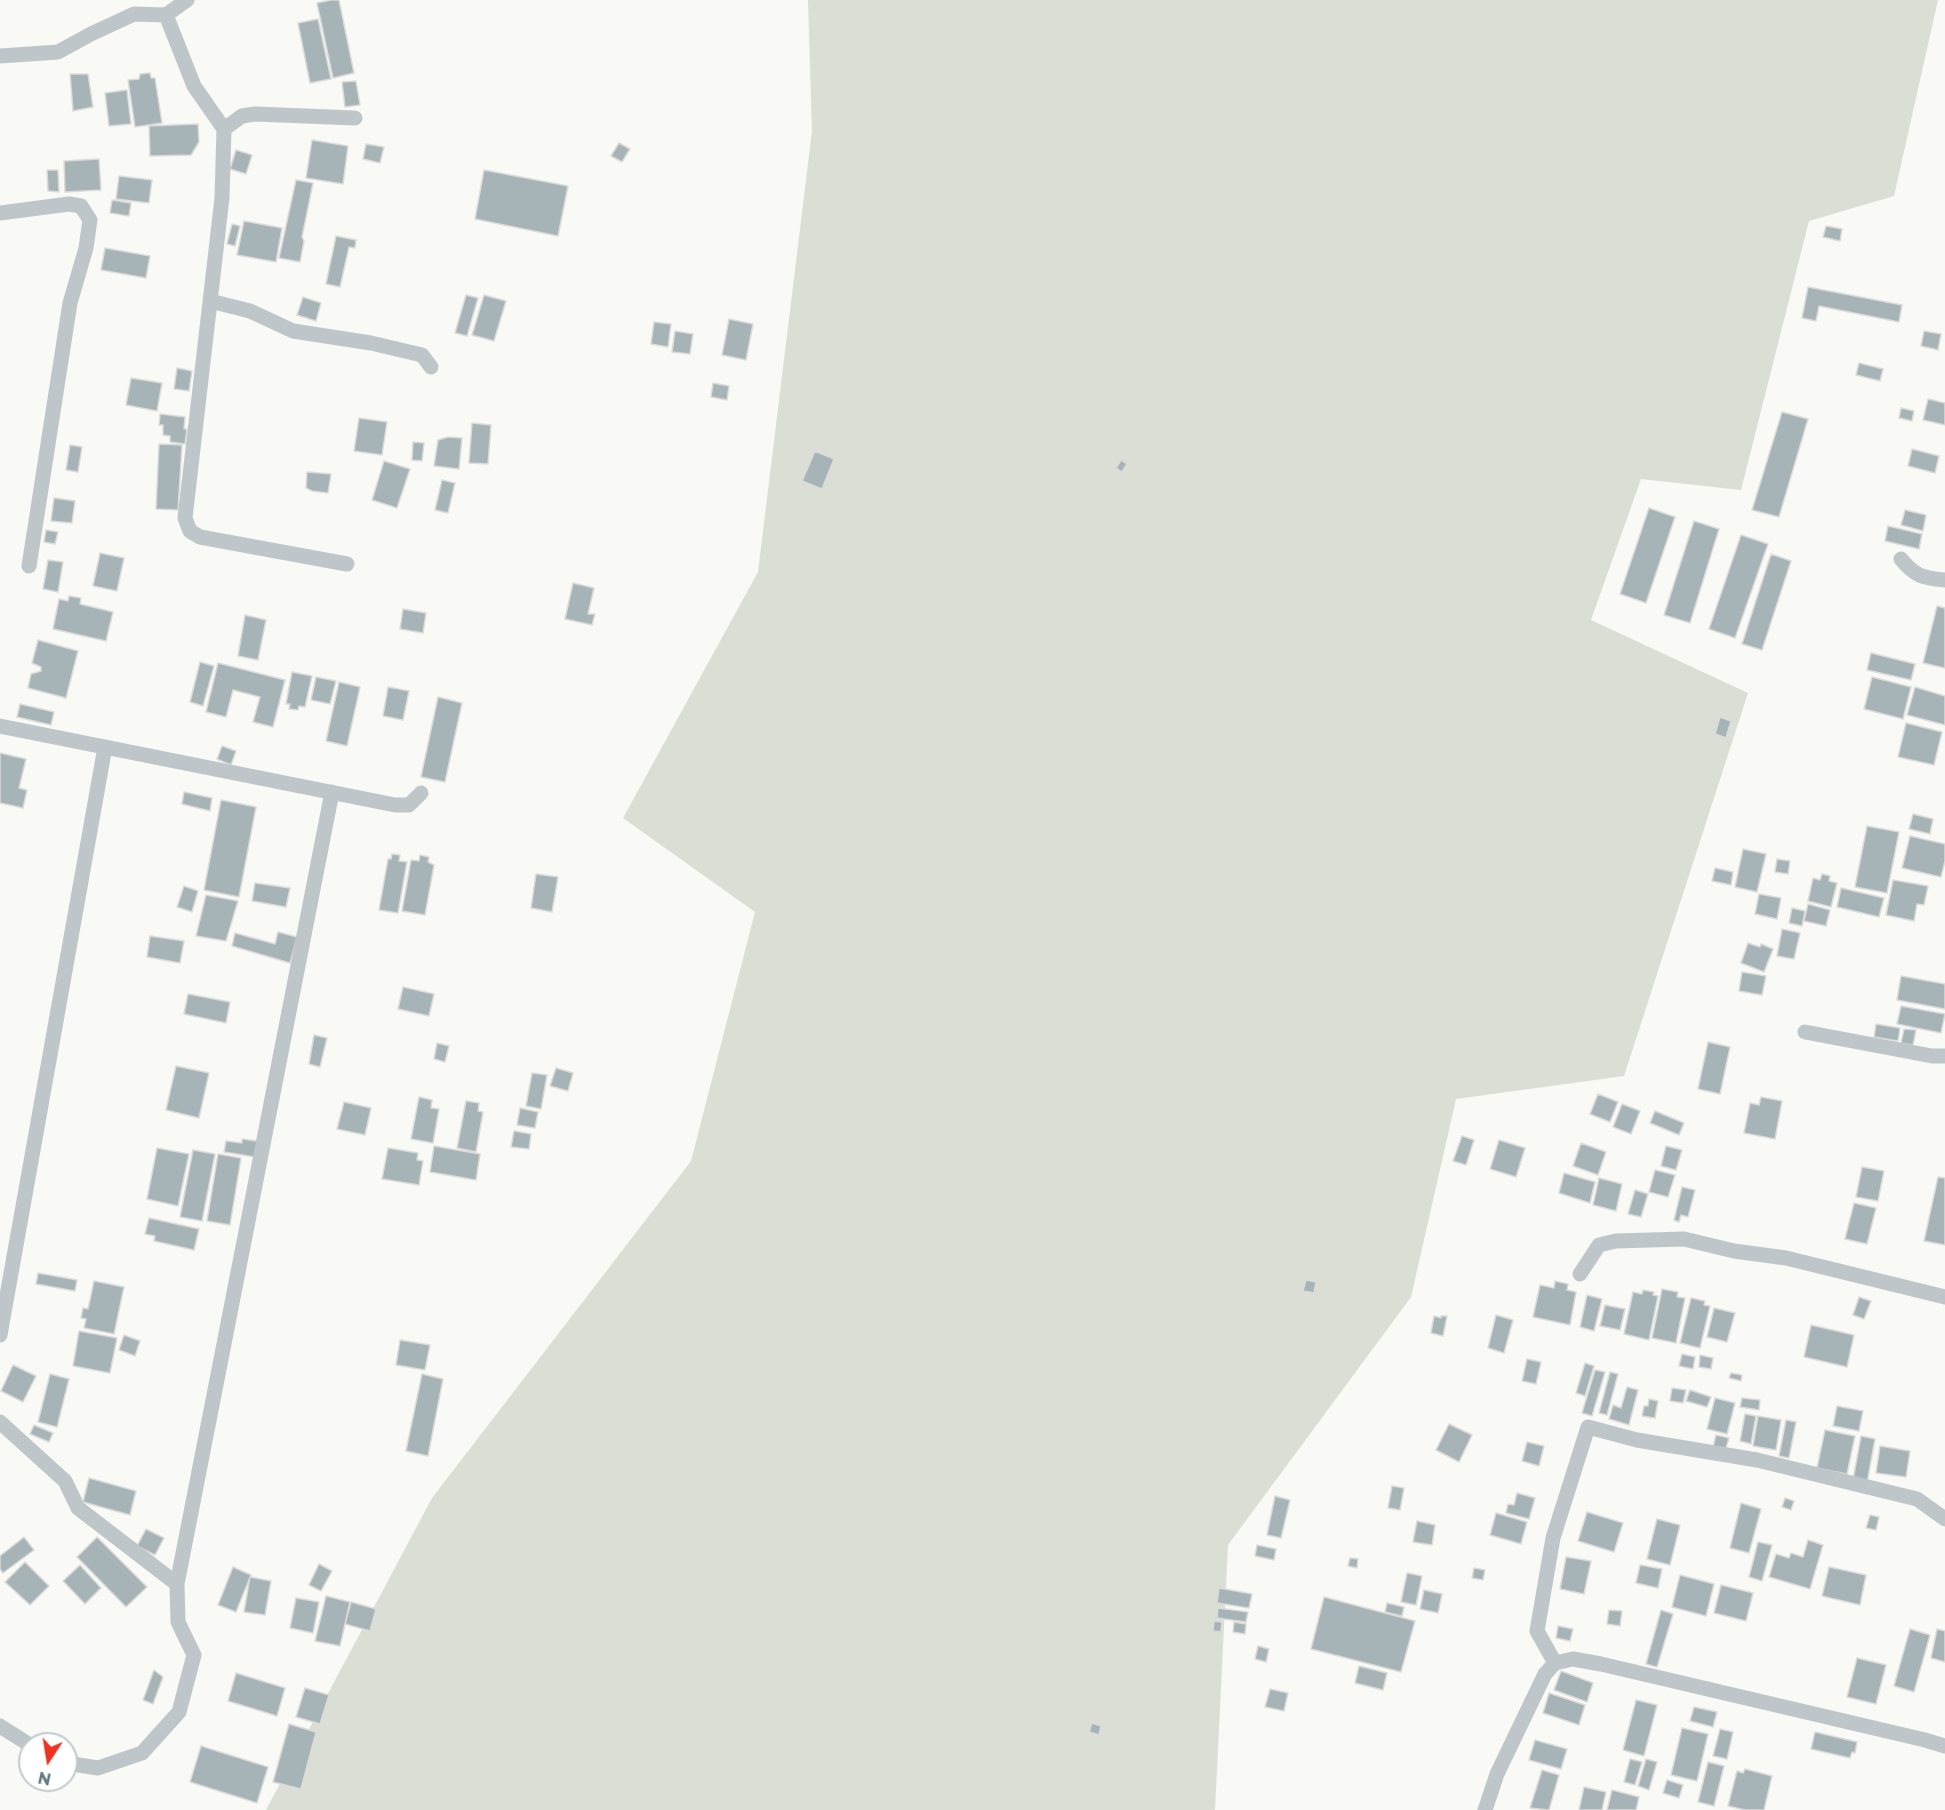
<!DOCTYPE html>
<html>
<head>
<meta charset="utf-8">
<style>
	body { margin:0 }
	#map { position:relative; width:1945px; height:1810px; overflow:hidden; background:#f9f9f6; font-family:Montserrat,sans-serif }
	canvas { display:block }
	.north { position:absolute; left:18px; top:1732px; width:60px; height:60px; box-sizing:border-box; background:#fff; border:2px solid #c0cacd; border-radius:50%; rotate:192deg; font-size:16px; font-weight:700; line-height:24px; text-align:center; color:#627a83 }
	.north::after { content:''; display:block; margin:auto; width:21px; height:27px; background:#ef3321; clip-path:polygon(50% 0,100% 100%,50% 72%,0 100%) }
</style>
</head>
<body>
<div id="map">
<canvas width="1945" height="1810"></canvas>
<div class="north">N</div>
</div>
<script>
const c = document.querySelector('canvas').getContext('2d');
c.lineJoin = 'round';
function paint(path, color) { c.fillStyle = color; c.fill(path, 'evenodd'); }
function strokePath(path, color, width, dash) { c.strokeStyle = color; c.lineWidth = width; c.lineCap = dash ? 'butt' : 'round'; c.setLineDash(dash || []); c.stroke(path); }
paint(new Path2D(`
	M808,0H1938L1894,196L1809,221L1741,490L1641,479L1591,620L1748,693L1624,1076L1456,1099L1411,1297L1228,1545L1215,1810H266L432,1498L691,1161L755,912L623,818L758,572L812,131Z`), '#daded5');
const building = new Path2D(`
	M331,0H339L354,73L333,78L317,3Z
	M318,19L331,79L310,83L298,23Z
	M150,73L151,78H155L162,123L135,127L128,80L139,79L140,74Z
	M70,74H88L93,107L73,111Z
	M356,81L360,105L345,107L342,82Z
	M127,90L131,124L109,126L105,93Z
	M198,124L199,142L191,155L150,156L149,126Z
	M312,140L348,146L343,184L306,178Z
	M619,143L630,149L622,162L611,156Z
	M366,144L384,147L380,163L363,159Z
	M236,150L252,155L246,174L230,169Z
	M99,159L101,190L65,192L64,161Z
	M47,170H58L59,192L48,191Z
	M484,170L568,186L558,236L475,219Z
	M119,176L152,180L149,203L116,199Z
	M296,180L313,183L302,237L304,241L300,262L279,258Z
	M112,200L131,203L129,216L110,213Z
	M244,221L282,228L276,262L237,255Z
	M232,224L240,226L235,246L227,244Z
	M1826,226L1842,229L1840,241L1823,237Z
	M336,236L356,240L355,248L349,247L340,287L326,284Z
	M105,248L150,256L146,278L101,270Z
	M1808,287L1902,305L1899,322L1819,306L1816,321L1802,318Z
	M466,295L478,298L467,336L455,333Z
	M484,295L506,301L494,341L472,335Z
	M303,297L321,303L316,321L297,315Z
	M729,319L753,324L746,360L722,355Z
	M654,322L671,324L668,347L651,344Z
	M675,331L693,334L690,354L672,352Z
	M1924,331L1941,334L1938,350L1921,346Z
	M1859,363L1883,369L1880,381L1856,375Z
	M177,368L192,371L189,391L174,389Z
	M131,378L162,383L157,411L126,405Z
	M713,383L729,386L727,400L711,397Z
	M1928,399L1945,403V425L1923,420Z
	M1901,408L1914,411L1912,421L1899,418Z
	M1782,412L1808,419L1779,517L1752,510Z
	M160,414L185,417L184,429H187L185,444L170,442V436L163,435V425H159Z
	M359,418L387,422L382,455L354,451Z
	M472,423L491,425L488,464L469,463Z
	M448,437L462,438L459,469L434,466L438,440Z
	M413,442L424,443L422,461L412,460Z
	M159,444L182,445L178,510L156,509Z
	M70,445L82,447L78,472L66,470Z
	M1912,449L1939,456L1935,473L1908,466Z
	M815,451L834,459L822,489L802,481Z
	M1121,460L1127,464L1122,472L1116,468Z
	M384,461L410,469L397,508L372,500Z
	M307,472L331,474L328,493L312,491L306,488Z
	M442,480L455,483L448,513L435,510Z
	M54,498L75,501L72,523L51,521Z
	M1649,508L1675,517L1646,603L1620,594Z
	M1905,510L1926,515L1923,531L1901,525Z
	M1694,521L1719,529L1690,623L1664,615Z
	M1888,526L1922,534L1919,549L1885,541Z
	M46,530L58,532L55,544L44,542Z
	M1741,535L1768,544L1735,638L1709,629Z
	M100,553L124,558L117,591L93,586Z
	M1771,554L1791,561L1762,650L1742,644Z
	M48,560L63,562L58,592L43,589Z
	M573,583L594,588L588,614H595L592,625L565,619Z
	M69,596L81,598L80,604L113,612L106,641L53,629L59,599L68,601Z
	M1937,606L1945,608V668L1923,663Z
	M403,609L426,613L423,633L400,629Z
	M245,615L266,620L258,660L238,656Z
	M38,640L78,651L66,698L28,688L31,674L41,671V667L32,663Z
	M1871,653L1915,664L1911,680L1867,670Z
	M200,662L214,666L203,706L190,702Z
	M218,663L285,680L273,727L253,722L260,697L233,690L226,717L206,712Z
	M292,672L312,676L305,707L299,706L298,710L289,709L290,704H286Z
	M316,677L336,681L330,704L311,700Z
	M1872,677L1911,687L1903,719L1864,709Z
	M339,682L360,687L347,746L326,741Z
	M388,687L409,691L403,720L383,716Z
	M1915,687L1945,696V725L1907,715Z
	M438,697L462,703L445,782L421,777Z
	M20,704L54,712L51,725L17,717Z
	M1720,717L1731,721L1726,738L1715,734Z
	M1906,723L1942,732L1934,765L1898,757Z
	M222,746L236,751L231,765L217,759Z
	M0,753L26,759L19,788L27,790L23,808L0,803Z
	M184,792L212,798L210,811L182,804Z
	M221,800L256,807L239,897L204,890Z
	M1913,814L1933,819L1930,834L1909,829Z
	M1867,826L1899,832L1887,893L1855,887Z
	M1910,836L1945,844V861L1941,877L1902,868Z
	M1743,849L1766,854L1757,892L1735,887Z
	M392,854L400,855L399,861L407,862L398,913L379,910L388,859H391Z
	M420,855L429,857L428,862L434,865L425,915L402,911L411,860L419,861Z
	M1777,859L1790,861L1788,874L1775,872Z
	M1715,868L1733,872L1731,885L1712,881Z
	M536,874L558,877L552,912L531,908Z
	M1822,874L1830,876L1829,881L1837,883L1831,907L1808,901L1813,878L1820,880Z
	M1893,880L1928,886L1924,905L1917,904L1914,921L1886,915Z
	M255,883L290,888L286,907L252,901Z
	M184,886L198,891L192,912L177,907Z
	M1841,888L1884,898L1879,917L1837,907Z
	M1759,894L1781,898L1777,919L1755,914Z
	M206,895L238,901L226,941L196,936Z
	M1808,904L1830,910L1826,926L1804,921Z
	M1792,908L1805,911L1802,926L1789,923Z
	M1782,929L1800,933L1794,959L1777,956Z
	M278,932L297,937L290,963L232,946L235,933L275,944Z
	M150,936L184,941L180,963L147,957Z
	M1748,943L1760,947L1761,944L1773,949L1764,972L1741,963Z
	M1742,972L1766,976L1762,995L1739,991Z
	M1901,976L1945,984V1009L1897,1000Z
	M403,987L434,994L429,1016L398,1009Z
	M188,994L230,1002L226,1023L184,1014Z
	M1901,1006L1945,1014L1941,1033L1897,1024Z
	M1876,1024L1900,1028L1898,1041L1874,1037Z
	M1904,1029L1916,1030L1913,1045L1901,1043Z
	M314,1035L327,1038L320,1067L309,1064Z
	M1708,1042L1730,1047L1720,1094L1698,1089Z
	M437,1043L449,1046L445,1062L434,1059Z
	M176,1066L209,1073L199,1118L166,1110Z
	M556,1068L573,1073L568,1091L550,1086Z
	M532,1073L547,1075L541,1109L526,1106Z
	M1598,1094L1618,1102L1610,1122L1590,1114Z
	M419,1097L432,1100L431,1108L439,1109L433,1143L411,1139Z
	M1761,1097L1782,1101L1775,1139L1744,1133L1750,1103L1759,1105Z
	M466,1101L479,1103L478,1111L483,1112L476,1152L457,1148Z
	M344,1102L371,1108L365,1135L337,1129Z
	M1622,1104L1640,1111L1631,1134L1613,1127Z
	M520,1108L538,1112L535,1128L517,1125Z
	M1655,1111L1684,1123L1679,1135L1650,1123Z
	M514,1131L531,1134L529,1149L511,1147Z
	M1462,1136L1474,1140L1466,1165L1453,1161Z
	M242,1139L257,1141L255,1157L224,1152L226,1141L242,1143Z
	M1499,1140L1525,1148L1516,1177L1490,1169Z
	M1581,1143L1606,1152L1598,1175L1573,1166Z
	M434,1146L480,1154L476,1180L430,1172Z
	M1666,1146L1682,1150L1676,1170L1661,1166Z
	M157,1148L189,1154L178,1206L147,1199Z
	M388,1148L418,1153L417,1160L423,1161L419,1185L382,1179Z
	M193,1150L215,1154L202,1221L180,1217Z
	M218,1154L241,1158L230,1225L207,1221Z
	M1862,1167L1884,1171L1878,1201L1856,1197Z
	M1655,1170L1675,1175L1668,1197L1649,1192Z
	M1564,1173L1595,1182L1590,1203L1559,1193Z
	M1938,1177L1945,1178V1245L1924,1241Z
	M1599,1178L1622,1184L1616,1211L1593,1205Z
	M1682,1187L1695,1190L1688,1217L1681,1215L1679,1222L1674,1220Z
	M1635,1190L1648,1194L1641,1217L1628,1214Z
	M1854,1203L1876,1208L1867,1244L1845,1239Z
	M149,1218L199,1229L194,1250L154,1241L155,1236L145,1234Z
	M38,1273L77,1280L75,1291L36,1284Z
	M1306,1280L1316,1282L1314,1293L1303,1291Z
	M94,1281L124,1287L114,1334L84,1328L86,1319L81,1318L83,1308L88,1309Z
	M1555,1281L1568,1284L1567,1290L1576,1292L1570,1325L1533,1317L1540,1285L1554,1288Z
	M1662,1289L1678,1292L1677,1297L1685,1298L1676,1343L1652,1338Z
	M1643,1290L1654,1292L1653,1295L1658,1296L1649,1340L1624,1334L1633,1292L1642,1294Z
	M1587,1295L1602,1299L1594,1331L1580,1327Z
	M1859,1297L1871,1301L1864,1319L1853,1315Z
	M1691,1298L1705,1301L1704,1305L1710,1306L1700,1348L1680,1343Z
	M1605,1305L1625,1309L1620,1330L1600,1326Z
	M1714,1308L1735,1313L1727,1342L1707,1337Z
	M1496,1315L1513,1320L1504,1353L1488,1348Z
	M1434,1316L1441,1318V1316H1447L1443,1336L1431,1333Z
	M1811,1325L1854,1335L1847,1367L1804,1357Z
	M79,1331L117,1338L110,1373L73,1366Z
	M124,1335L140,1341L135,1356L119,1350Z
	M400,1340L430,1345L425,1370L396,1365Z
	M1682,1354L1695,1357L1693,1369L1679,1366Z
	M1700,1355L1713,1358L1711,1369L1699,1367Z
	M1527,1359L1541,1362L1536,1384L1522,1381Z
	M1585,1363L1594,1366L1585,1396L1576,1393Z
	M13,1365L36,1376L23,1402L1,1391Z
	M1595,1370L1605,1372L1592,1416L1582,1413Z
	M1610,1372L1618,1374L1607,1415L1599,1413Z
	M1731,1373L1742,1375L1741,1381L1729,1378Z
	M50,1374L69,1379L57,1427L38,1422Z
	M422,1374L443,1379L428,1456L406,1451Z
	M1627,1387L1638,1390L1629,1425L1609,1419L1613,1405L1621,1408Z
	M1672,1388L1686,1390L1683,1403L1670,1401Z
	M1690,1390L1711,1397L1707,1407L1686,1401Z
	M1715,1398L1735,1403L1727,1434L1707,1429Z
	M1742,1398L1760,1400L1759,1410L1740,1407Z
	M1649,1399L1658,1401L1655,1418L1642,1416L1644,1406H1648Z
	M1837,1406L1863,1411L1859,1431L1833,1426Z
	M1745,1414L1756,1416L1751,1444L1740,1441Z
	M1758,1416L1781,1420L1776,1450L1753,1446Z
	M1786,1420L1796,1422L1789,1458L1779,1456Z
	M1449,1424L1472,1435L1459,1462L1436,1450Z
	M34,1425L53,1433L49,1442L30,1434Z
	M1825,1430L1855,1436L1847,1474L1817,1468Z
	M1716,1435L1729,1438L1725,1451L1713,1447Z
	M1861,1436L1875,1439L1867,1483L1853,1480Z
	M1527,1442L1544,1446L1539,1466L1522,1461Z
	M1880,1446L1910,1451L1906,1477L1876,1473Z
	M89,1478L136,1491L130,1515L83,1502Z
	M1392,1486L1404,1488L1400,1510L1388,1508Z
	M1517,1493L1535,1498L1529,1519L1506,1513L1508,1504L1514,1505Z
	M1275,1496L1290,1500L1281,1538L1267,1535Z
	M1785,1498L1794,1501L1791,1510L1782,1507Z
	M1741,1503L1761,1509L1749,1553L1730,1548Z
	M1587,1512L1623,1523L1614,1552L1578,1541Z
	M1496,1513L1527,1522L1521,1544L1490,1535Z
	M1870,1515L1879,1517L1876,1530L1866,1528Z
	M1657,1519L1680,1525L1670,1565L1647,1559Z
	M1417,1521L1435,1525L1432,1545L1413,1542Z
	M146,1529L164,1538L155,1555L137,1546Z
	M24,1537L34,1550L3,1573L0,1569V1556Z
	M97,1537L147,1587L126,1607L77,1557Z
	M1808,1540L1823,1545L1810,1589L1769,1577L1776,1554L1789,1558L1791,1553L1803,1557Z
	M1758,1542L1772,1545L1762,1581L1749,1577Z
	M1257,1545L1276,1549L1274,1560L1255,1556Z
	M1566,1557L1591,1561L1584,1594L1560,1589Z
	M1350,1558L1358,1559L1357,1568L1348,1566Z
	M25,1562L49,1586L30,1605L5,1582Z
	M319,1564L332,1571L321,1591L309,1585Z
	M80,1565L101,1588L85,1604L63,1581Z
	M1640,1565L1662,1569L1658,1588L1636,1583Z
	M233,1567L251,1575L236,1612L218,1605Z
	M1829,1567L1866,1575L1860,1605L1822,1596Z
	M1474,1568L1485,1570L1483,1580L1472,1578Z
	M1407,1573L1422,1576L1416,1605L1401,1602Z
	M1680,1575L1714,1584L1706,1616L1672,1607Z
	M250,1577L271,1581L265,1615L244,1612Z
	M1721,1585L1753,1593L1746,1621L1714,1613Z
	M1219,1588L1252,1594L1249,1608L1217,1603Z
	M1424,1590L1442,1594L1438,1613L1420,1609Z
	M326,1596L350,1602L340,1646L315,1641Z
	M1324,1597L1415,1621L1401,1672L1311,1649Z
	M296,1598L319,1602L313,1633L290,1628Z
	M351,1602L376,1609L370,1631L345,1624Z
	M1387,1603L1404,1607L1402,1616L1385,1612Z
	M1218,1608L1248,1612L1246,1622L1217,1618Z
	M1609,1610L1622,1611L1620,1626L1607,1624Z
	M1661,1610L1673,1614L1657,1667L1646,1664Z
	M1214,1621L1222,1622L1221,1632L1213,1631Z
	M1234,1622L1246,1624L1245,1634L1233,1632Z
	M1558,1626L1573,1629L1570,1641L1556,1638Z
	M1910,1629L1930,1635L1914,1692L1894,1686Z
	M1937,1629L1945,1631V1662L1931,1658Z
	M1258,1646L1269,1649L1266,1662L1255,1659Z
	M1857,1658L1886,1665L1876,1704L1847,1697Z
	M1359,1666L1387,1673L1383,1690L1355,1683Z
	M154,1670L163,1677L153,1704L143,1700Z
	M1561,1671L1593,1683L1587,1702L1554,1690Z
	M236,1673L285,1688L277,1716L228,1701Z
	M305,1688L329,1695L320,1724L296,1717Z
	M1270,1689L1288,1693L1284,1711L1265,1707Z
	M1549,1693L1585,1705L1579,1725L1543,1713Z
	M1636,1700L1657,1705L1644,1756L1623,1750Z
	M1694,1707L1717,1712L1713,1727L1690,1721Z
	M1092,1723L1101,1726L1099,1735L1089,1732Z
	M289,1724L316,1732L301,1789L273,1782Z
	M1682,1728L1708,1734L1697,1781L1671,1775Z
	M1720,1729L1733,1732L1727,1759L1713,1756Z
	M1815,1732L1857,1742L1855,1753L1852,1752L1850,1758L1811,1749Z
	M1535,1740L1567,1749L1561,1769L1529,1760Z
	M201,1746L268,1767L257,1803L190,1782Z
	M1630,1759L1642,1762L1635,1785L1624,1782Z
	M1646,1759L1657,1762L1649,1790L1638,1786Z
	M1708,1762L1724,1766L1714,1806L1698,1802Z
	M1745,1769L1772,1776L1764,1810H1745L1728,1806L1737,1771L1743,1773Z
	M1542,1770L1559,1775L1549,1810L1530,1808Z
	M1667,1780L1683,1785L1679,1798L1663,1793Z
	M1584,1787L1606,1792L1602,1810H1579Z
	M1612,1790L1639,1797L1636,1810H1607Z`);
paint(building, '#a6b3b7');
strokePath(building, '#dbdbd9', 1.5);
strokePath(new Path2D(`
	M166,15L187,0
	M0,56L58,52L91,34L134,14L166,15L194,86L224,129L222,198L185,518L190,531L200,537L347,564
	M224,129L242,116L255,114L355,118
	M0,213L69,204L81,206L90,220L86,248L70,303L29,566
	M210,301L250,311L293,331L371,343L422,355L431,367
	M1901,559C1915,576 1922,578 1945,580
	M0,726L395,805H409L421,793
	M1805,1032L1932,1056H1945
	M1580,1274L1599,1245L1616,1241L1684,1239L1734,1251L1786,1258L1945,1297
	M0,1335L105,747
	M0,1422L65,1481L78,1508L177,1584
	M1555,1663L1537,1631L1553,1538L1588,1427L1637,1440L1757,1460L1917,1499L1945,1519
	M0,1726L30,1745
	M66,1763L98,1768L142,1753L179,1712L194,1655L178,1622L177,1584L332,792
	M1485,1810L1497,1774L1545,1674L1555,1663L1573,1659L1601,1664L1925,1740L1945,1746`), '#bfc6c9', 15);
</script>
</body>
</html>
